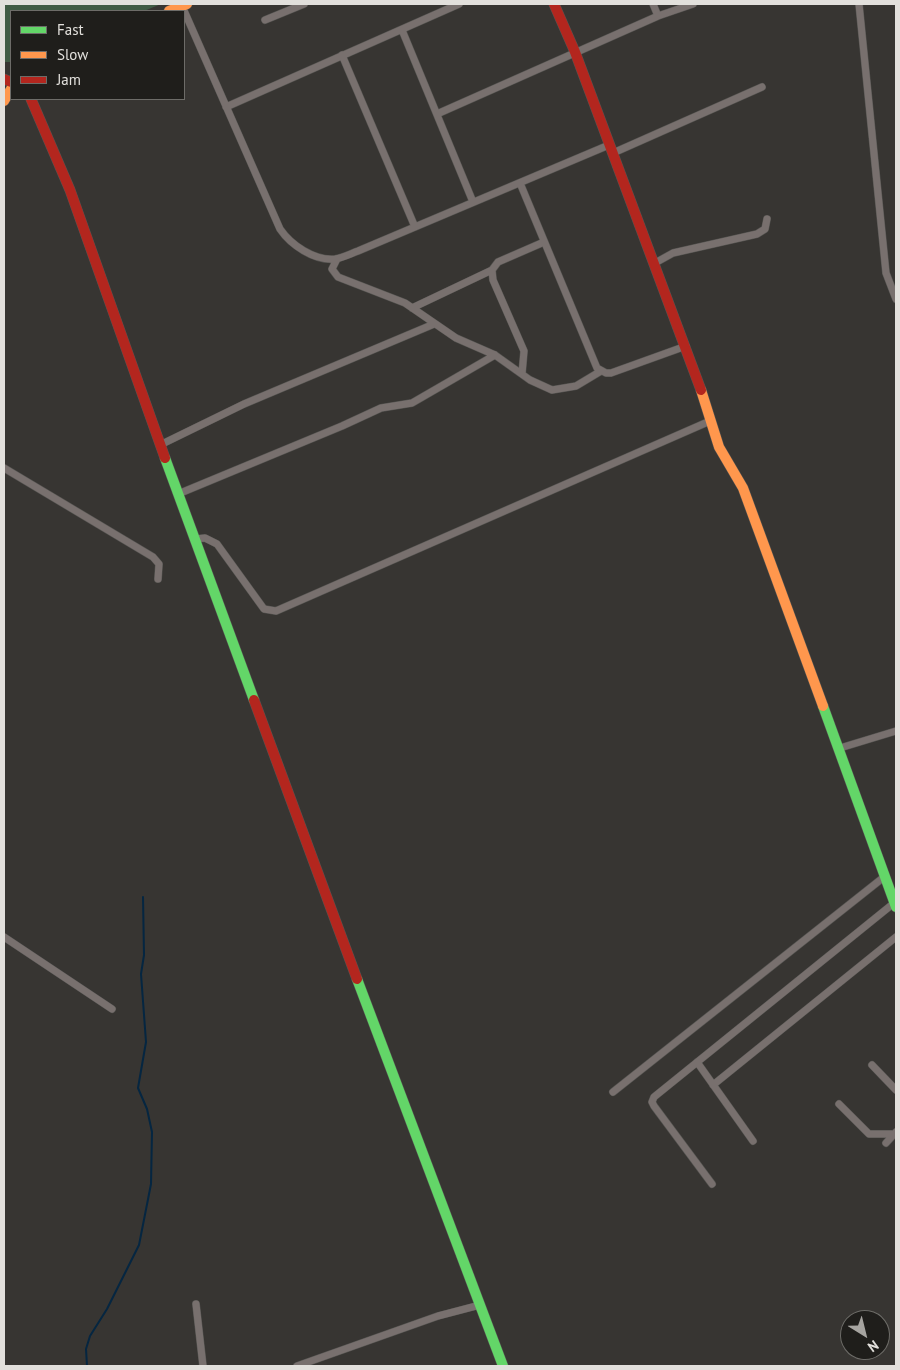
<!DOCTYPE html>
<html>
<head>
<meta charset="utf-8">
<style>
	body { margin:0 }
	#map { position:relative; width:900px; height:1370px; overflow:hidden; background:#373532; font-family:"PT Sans",sans-serif }
	canvas { display:block }
	.frame { position:absolute; inset:0; border:5px solid #e2e0dc; pointer-events:none }
	.legend { position:absolute; left:10px; top:10px; width:175px; height:90px; box-sizing:border-box; background:#1f1e1b; border:1px solid #6d6c68; margin:0; padding:6px 9px; list-style:none; font-size:15px; color:#e2e0dc }
	.legend li { display:flex; align-items:center; gap:10px; height:25px }
	.legend b { width:25px; border:1px solid #6d6c68 }
	.north { position:absolute; left:840px; top:1310px; width:50px; height:50px; box-sizing:border-box; background:#1f1e1b; border:1px solid #6d6c68; border-radius:50%; rotate:144deg; font-size:14px; font-weight:700; line-height:20px; text-align:center; color:#e2e0dc }
	.north::after { content:''; display:block; margin:auto; width:18px; height:22px; background:#a6a4a0; clip-path:polygon(50% 0,100% 100%,50% 72%,0 100%) }
</style>
</head>
<body>
<div id="map">
<canvas width="900" height="1370"></canvas>
<div class="frame"></div>
<ul class="legend">
<li><b style="height:6px;background:#63d668"></b>Fast</li>
<li><b style="height:6px;background:#ff974d"></b>Slow</li>
<li><b style="height:6px;background:#b3261e"></b>Jam</li>
</ul>
<div class="north">N</div>
</div>
<script>
const c = document.querySelector('canvas').getContext('2d');
c.lineJoin = 'round';
function paint(path, color) { c.fillStyle = color; c.fill(path, 'evenodd'); }
function strokePath(path, color, width, dash) { c.strokeStyle = color; c.lineWidth = width; c.lineCap = dash ? 'butt' : 'round'; c.setLineDash(dash || []); c.stroke(path); }
paint(new Path2D(`
	M4,4H161L144,11H11V62H4Z`), '#405b44');
strokePath(new Path2D(`
	M87,1366L86,1349L90,1336L107,1309L139,1245L151,1184L152,1132L147,1109L138,1088L146,1042L141,974L144,955L143,897`), '#052641', 2);
const street = new Path2D(`
	M653,4L658,16
	M859,4L886,273L896,299
	M182,6L280,229C291,245 314,261 335,259C342,258 350,254 358,251L609,145
	M265,20L304,4
	M402,30L473,202
	M342,55L415,227
	M226,107L459,4
	M437,114L658,16L693,4
	M613,153L762,87
	M520,183L597,368L606,373H611L686,346
	M337,259L332,269L338,277L405,303L456,338L495,355L530,380L552,390L576,386L601,371
	M655,263L673,253L757,234L765,229L767,219
	M412,308L492,270
	M522,374L524,351L493,280L492,270L498,262L544,242
	M160,445L244,404L434,324
	M4,468L153,557L159,564L158,579
	M178,494L342,426L381,408L412,403L495,355
	M195,539L205,538L217,544L264,609L276,611L710,421
	M840,748L896,731
	M4,937L112,1009
	M697,1062L753,1141
	M872,1065L896,1090
	M713,1085L896,937
	M613,1092L884,877
	M839,1104L869,1134H895
	M886,1143L896,1132
	M712,1184L654,1106L652,1102L654,1097L894,903
	M196,1304L203,1366
	M297,1366L438,1316L480,1305`);
const fast = new Path2D(`
	M165,458L254,700
	M823,706L896,907
	M357,979L503,1366`);
const slow = new Path2D(`
	M169,11L187,4
	M4,101L11,89
	M701,390L719,447L743,488L823,706`);
const jam = new Path2D(`
	M554,4L575,52L701,390
	M4,79L11,82
	M31,99L70,190L165,458
	M254,700L357,979`);
strokePath(street, '#555451', 8);
strokePath(fast, '#555451', 11);
strokePath(slow, '#555451', 11);
strokePath(jam, '#555451', 11);
strokePath(street, '#78706e', 7);
strokePath(fast, '#63d668', 10);
strokePath(slow, '#ff974d', 10);
strokePath(jam, '#b3261e', 10);
</script>
</body>
</html>
